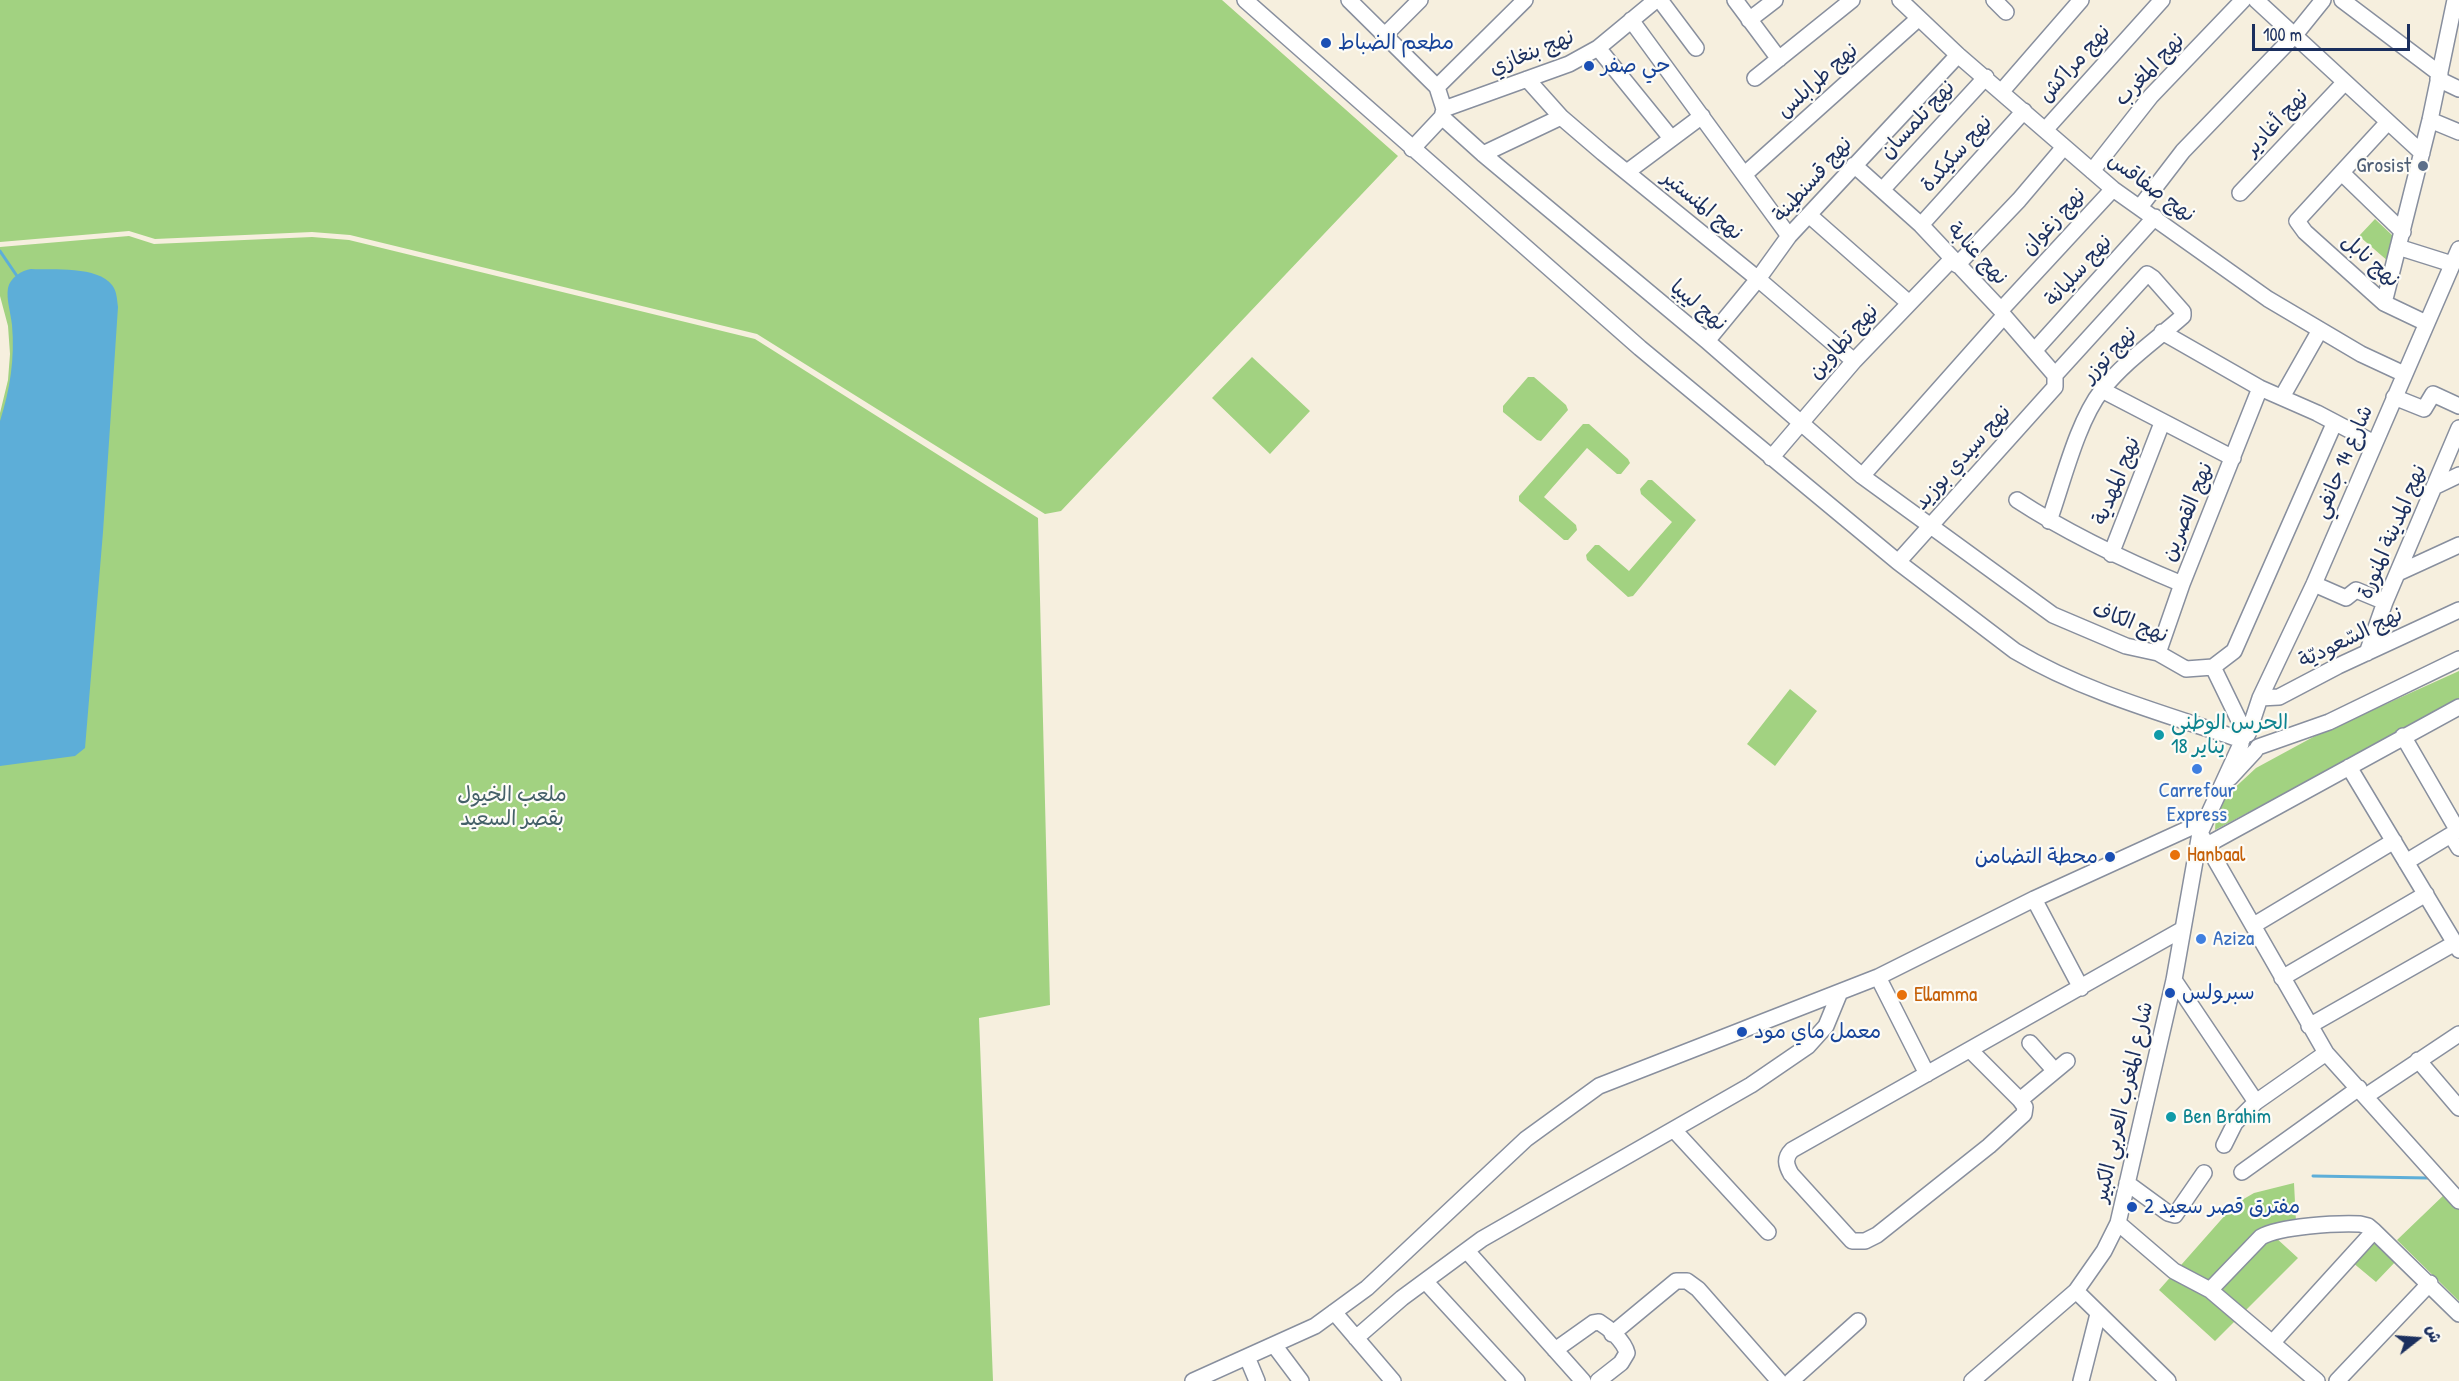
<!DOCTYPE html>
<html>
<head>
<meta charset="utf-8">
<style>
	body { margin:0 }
	#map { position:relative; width:2459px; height:1381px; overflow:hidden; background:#f6efde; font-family:"Patrick Hand","Playpen Sans Arabic",sans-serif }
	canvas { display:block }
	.north { position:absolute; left:2387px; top:1309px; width:60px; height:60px; -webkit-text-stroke:4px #fdfcf7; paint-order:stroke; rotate:73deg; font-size:16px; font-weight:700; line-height:24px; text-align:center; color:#1b2f5e }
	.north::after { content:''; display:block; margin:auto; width:21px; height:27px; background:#1b2f5e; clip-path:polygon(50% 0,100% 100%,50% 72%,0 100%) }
	.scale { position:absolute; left:2252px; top:24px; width:158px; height:27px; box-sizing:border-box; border:3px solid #1b2f5e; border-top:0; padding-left:8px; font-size:18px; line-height:21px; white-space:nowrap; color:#1b2f5e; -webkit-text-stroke:4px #fdfcf7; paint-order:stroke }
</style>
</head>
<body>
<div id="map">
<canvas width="2459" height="1381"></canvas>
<div class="north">ش</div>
<div class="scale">100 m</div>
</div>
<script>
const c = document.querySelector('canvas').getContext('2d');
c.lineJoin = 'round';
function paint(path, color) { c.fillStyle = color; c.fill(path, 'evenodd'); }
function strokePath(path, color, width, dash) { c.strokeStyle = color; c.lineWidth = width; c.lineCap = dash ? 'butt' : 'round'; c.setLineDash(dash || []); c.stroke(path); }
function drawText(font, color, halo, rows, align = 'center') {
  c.font = font + ' "Patrick Hand","Playpen Sans Arabic",sans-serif'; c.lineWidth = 4.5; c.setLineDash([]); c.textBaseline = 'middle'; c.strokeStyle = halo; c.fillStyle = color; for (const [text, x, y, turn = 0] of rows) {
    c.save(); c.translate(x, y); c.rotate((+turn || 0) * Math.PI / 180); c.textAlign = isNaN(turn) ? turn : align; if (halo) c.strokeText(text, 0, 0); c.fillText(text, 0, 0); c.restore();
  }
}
paint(new Path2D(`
	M0,0H1222L1398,156L1061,511L1045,514L757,334L350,235L312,232L155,239L129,231L0,242Z
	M2375,219L2393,236L2389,262L2359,236Z
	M129,236L154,244L312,237L349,240L755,339L1038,518L1050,1005L979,1018L993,1381H0V413L8,380L10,354L8,326L0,296V247Z
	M1252,357L1310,411L1270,454L1212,398Z
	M1528,377H1534L1566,405L1568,410L1541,441L1537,440L1503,412V406Z
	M1583,424H1589L1628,459L1630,463L1621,474H1617L1587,448L1544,497L1576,525L1577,530L1568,540H1564L1519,501V496Z
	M1648,480H1652L1696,520L1633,596L1628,597L1587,560L1586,555L1595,545H1599L1629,571L1672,522L1641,494L1640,489Z
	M2459,671V701L2215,830L2216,813L2229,793L2256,768L2315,736Z
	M1790,689L1817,711L1775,766L1747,744Z
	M2294,1183L2296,1222L2267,1225L2275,1237L2298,1258L2215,1341L2159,1290L2235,1204L2254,1193Z
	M2447,1192L2459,1206V1301L2397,1240Z
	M2374,1238L2397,1260L2376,1282L2352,1262Z`), '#a2d281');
paint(new Path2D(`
	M31,269C53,270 98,266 112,285C117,291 117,300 118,307L103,532L85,748L75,756L0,766V421C10,390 15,358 12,325C11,314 6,299 8,288C10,278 22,270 31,269Z`), '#5daed8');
strokePath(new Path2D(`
	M0,251L17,276
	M2313,1176L2428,1178`), '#5daed8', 3);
const minor = new Path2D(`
	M1245,0L1640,348L1898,562L2015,651C2084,692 2165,714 2242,740
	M1349,0L1437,87L1444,109L1442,117L1412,149
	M1660,0L1696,48
	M1735,0L1779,59
	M1900,0L1958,55L2113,189L2268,299L2361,354L2404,374
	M1994,0L2006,12
	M2256,0L2422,153
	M2342,0L2440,74
	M1631,20L1789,236
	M1749,20L1775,0
	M1385,35L1420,0
	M1598,48L1671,138
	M1755,78L1852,0
	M1527,79L1561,117L1603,153L1758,279L1854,361
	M2438,79L2459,89
	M1437,87L1525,0
	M2002,91L2081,0
	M1444,109L1569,64L1598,48L1656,0
	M1442,117L1483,154L1707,341L1862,476L2053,615L2126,646L2158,653L2186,669L2213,667L2234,651L2334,424
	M2430,120L2459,132
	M2388,122L2297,221L2305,232L2384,303L2426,323
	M2045,130L2162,0
	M1483,154L1561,117
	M1854,165L1921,225L2001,310L2004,316L2055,375V387L1898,562
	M2092,171L2151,96L2243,0
	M1627,172L1702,116
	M2342,173L2403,232
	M1745,174L1919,18
	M1882,190L1986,77
	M2240,193L2345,82
	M2140,207L2183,151L2294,36L2323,0
	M1809,215L1909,303
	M1921,225L2024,111
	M2398,247L2452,264
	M1957,265L2019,200L2064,147
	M2384,303L2430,120L2455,0
	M2001,310L2113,189
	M2162,332L2260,388L2317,413L2374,443
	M1707,341L1758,279L1789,236L1958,55
	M2034,351L2155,217
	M2102,390L2233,458
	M2282,397L2320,330
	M2394,397L2424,409L2433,394L2459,406
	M1771,458L1854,361L1952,259
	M1862,476L2004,316
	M2434,487L2459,475
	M2017,500C2069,534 2124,560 2182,584
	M2049,521C2063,482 2077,422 2102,390C2125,361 2156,340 2183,316V312L2153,278L2147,274L2055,375
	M2111,554L2162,423
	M2398,573L2459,545
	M2314,584L2346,598L2356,590L2385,602
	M2158,653L2182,584L2260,388
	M2367,653L2385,602L2459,428
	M2213,667L2246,735
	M2260,698L2279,697L2338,666L2459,610
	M2248,734L2260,698L2314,584L2459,249
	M2403,736L2458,831
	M2258,747L2329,722L2459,659
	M2349,767L2459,950
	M2230,778L2255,751
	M2200,833L2326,1053L2459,1201
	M2451,835L2459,848
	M2207,845L2459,707
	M2406,862L2459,830
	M2034,899L2081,988
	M2254,925L2394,841
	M1878,977L1927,1074
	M2282,978L2426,894
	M2174,980L2256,1102L2326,1053
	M2309,1026L2455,943
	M2030,1043L2055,1071
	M1970,1050L2020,1100L2025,1107L2024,1114L1989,1146L1877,1235L1865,1241H1852L1791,1174C1786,1165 1784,1158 1792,1150L2183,929
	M2418,1060L2459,1108
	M2366,1096L2459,1034
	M2020,1100L2067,1061
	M1674,1130L1768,1232
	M2224,1145L2235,1123L2256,1102
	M2242,1172L2359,1088
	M2127,1183L2168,1213L2175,1215L2204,1173
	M2118,1223L2174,1271L2210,1290L2317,1381
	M1467,1251L1583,1381
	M1425,1281L1517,1381
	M2210,1290L2261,1237C2280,1226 2337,1223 2360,1224L2368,1226L2374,1231L2459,1314
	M1334,1312L1393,1381
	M1612,1334L1676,1281H1687L1698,1289L1779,1381
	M1356,1338L1402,1298L1482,1239L1751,1085L1808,1046L1826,1026L1840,992
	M2273,1342L2374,1231
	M1274,1345L1301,1381
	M1555,1350L1593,1323L1599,1322C1609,1328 1624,1341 1627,1353L1621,1363L1598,1381
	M1247,1357L1257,1381
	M1193,1381L1315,1326L1367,1288L1526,1139L1599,1086L1878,977L2034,899L2205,821
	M1791,1381L1858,1321
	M1972,1381L2076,1291
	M2081,1381L2098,1314
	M2168,1381L2076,1291L2104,1251L2118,1223L2174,980L2200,833L2241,744
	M2337,1381L2430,1283`);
strokePath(minor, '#888f9e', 18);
strokePath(minor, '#fff', 15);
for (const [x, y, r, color] of [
	[1326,43,6,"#1a4fb4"],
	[1589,66,6,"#1a4fb4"],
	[2423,166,6,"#5c6f8a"],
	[2159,735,6,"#0f9aa8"],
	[2197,769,6,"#3f7fe0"],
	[2175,855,6,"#e8710a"],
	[2110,857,6,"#1a4fb4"],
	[2201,939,6,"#3f7fe0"],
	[2170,993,6,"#1a4fb4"],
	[1902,995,6,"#e8710a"],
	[1742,1032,6,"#1a4fb4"],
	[2171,1117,6,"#0f9aa8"],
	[2132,1207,6,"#1a4fb4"]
]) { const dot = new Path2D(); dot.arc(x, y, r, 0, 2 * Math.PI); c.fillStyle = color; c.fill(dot); strokePath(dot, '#fdfcf7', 2); }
drawText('21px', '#164399', '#fdfcf7', [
	["مطعم الضباط",1338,43],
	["حي صفر",1601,66],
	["محطة التضامن",2098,857,"right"],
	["سبرولس",2182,993],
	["معمل ماي مود",1754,1032],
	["مفترق قصر سعيد 2",2144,1207]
], 'left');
drawText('21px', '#1b2f5e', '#fdfcf7', [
	["نهج بنغازي",1532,53,-22],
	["نهج مراكش",2075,64,-48],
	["نهج المغرب",2150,70,-47],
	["نهج طرابلس",1818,81,-42],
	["نهج تلمسان",1918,120,-47],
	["نهج أغادير",2277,123,-47],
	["نهج سكيكدة",1957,154,-48],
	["نهج قسنطينة",1813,180,-48],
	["نهج صفاقس",2151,188,36],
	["نهج المنستير",1702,206,39],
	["نهج زغوان",2054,222,-47],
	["نهج عنابة",1977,254,47],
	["نهج نابل",2370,261,41],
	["نهج سليانة",2079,271,-48],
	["نهج ليبيا",1698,306,40],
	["نهج تطاوين",1844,342,-48],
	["نهج توزر",2110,355,-46],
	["نهج سيدي بوزيد",1963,458,-48],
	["شارع 14 جانفي",2344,462,-67],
	["نهج المهدية",2117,481,-68],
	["نهج القصرين",2188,512,-68],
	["نهج المدينة المنورة",2393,532,-67],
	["نهج الكاف",2130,623,21],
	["نهج السّعوديّة",2351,638,-26],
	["شارع المغرب العربي الكبير",2124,1102,-77]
]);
drawText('21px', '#4e5e75', '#fdfcf7', [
	["Grosist",2411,166]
], 'right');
drawText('21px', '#0d838f', '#fdfcf7', [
	["الحرس الوطني",2171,723],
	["18 يناير",2171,747],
	["Ben Brahim",2183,1117]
], 'left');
drawText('21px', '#366cbe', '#fdfcf7', [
	["Carrefour",2197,791],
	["Express",2197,815],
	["Aziza",2213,939,"left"]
]);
drawText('21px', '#446068', '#fdfcf7', [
	["ملعب الخيول",512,795],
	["بقصر السعيد",512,819]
]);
drawText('21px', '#c56008', '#fdfcf7', [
	["Hanbaal",2187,855],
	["Ellamma",1914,995]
], 'left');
</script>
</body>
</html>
